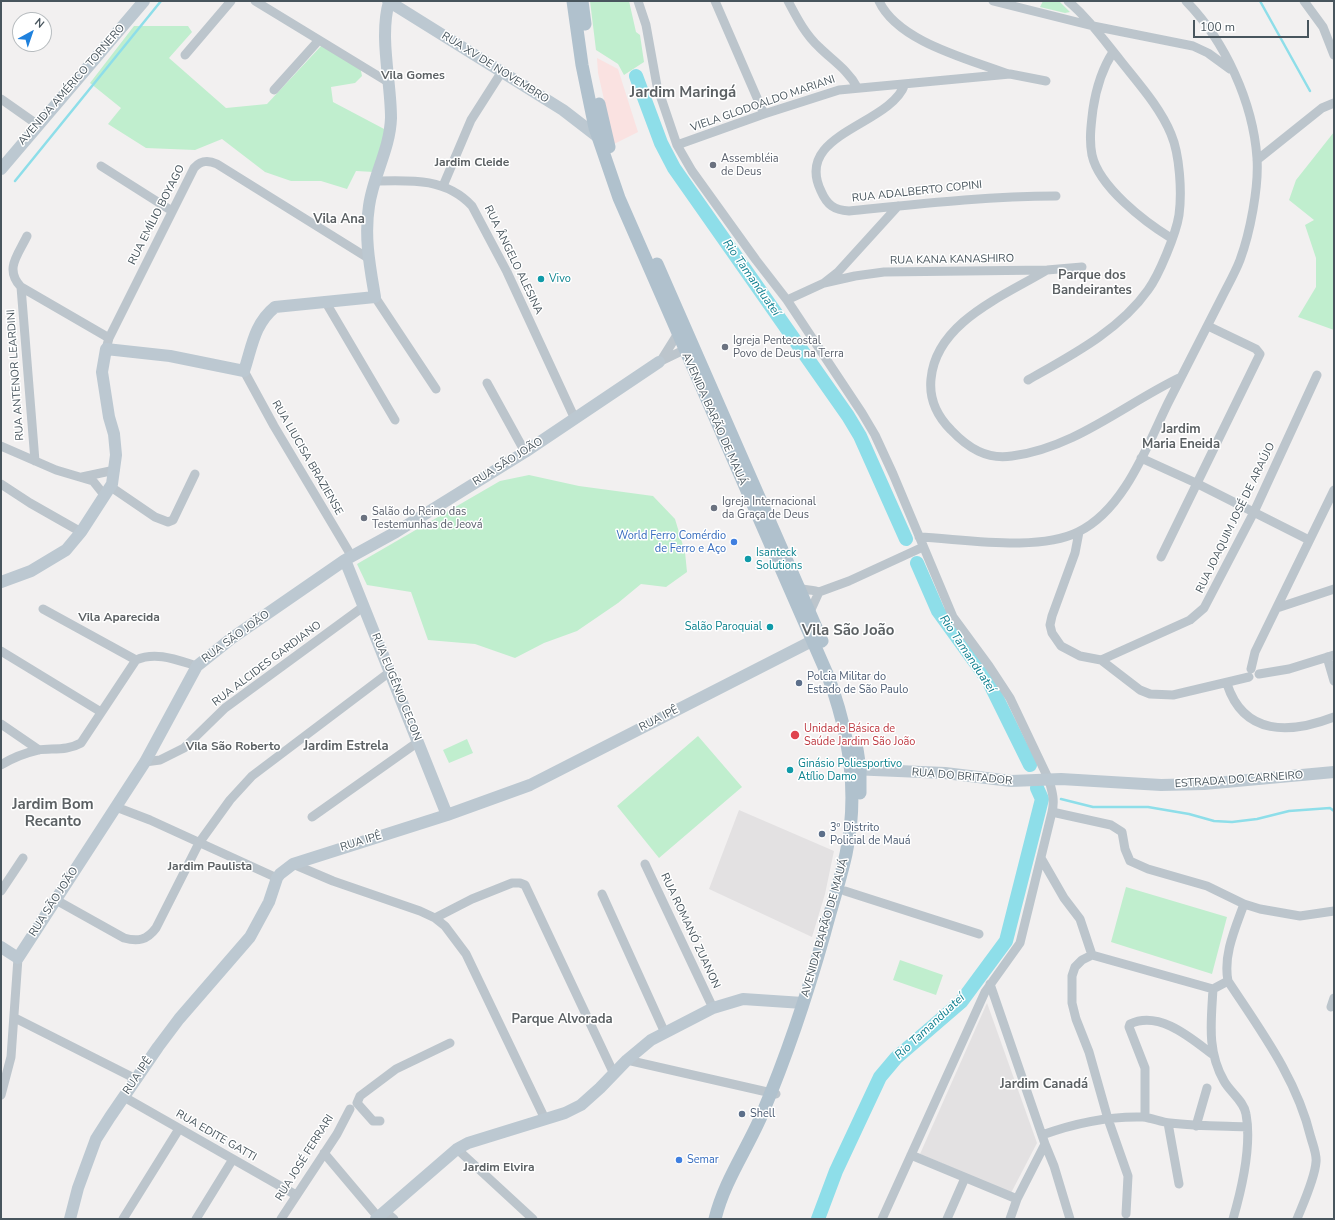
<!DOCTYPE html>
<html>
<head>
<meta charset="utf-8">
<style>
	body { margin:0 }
	#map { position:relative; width:1335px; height:1220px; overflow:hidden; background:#f2f0f0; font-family:"Nunito Sans",sans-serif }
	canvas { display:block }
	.frame { position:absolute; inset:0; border:2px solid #48555d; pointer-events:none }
	.north { position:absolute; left:12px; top:12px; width:40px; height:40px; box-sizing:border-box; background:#fff; border:1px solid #b6bbbe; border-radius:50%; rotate:40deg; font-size:11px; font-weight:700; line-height:16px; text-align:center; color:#48555d }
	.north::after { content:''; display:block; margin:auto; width:14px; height:18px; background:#1f81dd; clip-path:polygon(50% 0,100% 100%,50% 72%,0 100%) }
	.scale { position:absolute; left:1193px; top:20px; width:116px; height:18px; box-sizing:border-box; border:2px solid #48555d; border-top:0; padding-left:5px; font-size:12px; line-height:14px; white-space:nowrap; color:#48555d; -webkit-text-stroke:3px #fff; paint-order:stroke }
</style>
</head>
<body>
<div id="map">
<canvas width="1335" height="1220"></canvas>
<div class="frame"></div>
<div class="north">N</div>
<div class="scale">100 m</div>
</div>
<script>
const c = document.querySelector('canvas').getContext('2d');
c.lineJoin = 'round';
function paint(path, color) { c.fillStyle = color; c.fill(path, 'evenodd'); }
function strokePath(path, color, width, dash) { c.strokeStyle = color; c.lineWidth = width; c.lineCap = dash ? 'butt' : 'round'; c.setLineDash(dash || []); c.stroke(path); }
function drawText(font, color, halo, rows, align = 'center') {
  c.font = font + ' "Nunito Sans",sans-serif'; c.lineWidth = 3; c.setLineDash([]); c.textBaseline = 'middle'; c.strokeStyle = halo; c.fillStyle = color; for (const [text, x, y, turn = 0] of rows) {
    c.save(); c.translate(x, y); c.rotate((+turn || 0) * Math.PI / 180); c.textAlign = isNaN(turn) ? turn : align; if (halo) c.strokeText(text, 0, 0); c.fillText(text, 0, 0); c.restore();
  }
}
paint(new Path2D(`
	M739,810L834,851L825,894L812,937L709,889Z
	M987,1003L1037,1143L1011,1193L920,1154Z`), '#e3e1e2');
paint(new Path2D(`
	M597,58L618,69L638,132L614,144L598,73Z`), '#fae2e1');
paint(new Path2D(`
	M590,1H629L636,32L640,35L644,62L624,75L618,64L596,50Z
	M1043,1H1059L1070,12L1065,13L1040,7Z
	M134,26H188L192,32L169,58L226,108L267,104L322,45L360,66L362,76L355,83L331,87L333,102L386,130L374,172L356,171L347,189L321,181H291L265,172L222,139L195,150L146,148L108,124L121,108L90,83Z
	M1334,132V330L1298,317L1316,287V258L1305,225L1314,220L1289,200L1296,180Z
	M529,475L579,486L653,496L675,519L685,552L687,572L666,587L641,584L618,603L577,631L544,643L515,658L475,644L428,640L411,592L367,585L357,564L500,481Z
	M698,736L742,787L659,858L617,806Z
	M467,739L473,753L449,763L443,750Z
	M1126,887L1227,917L1212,974L1111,942Z
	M900,960L943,975L936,995L893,980Z`), '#c0eece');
strokePath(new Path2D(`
	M1260,1L1310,91
	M15,181L161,1
	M1061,799L1093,807H1148L1189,814L1214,821L1232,822L1257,819L1289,811L1330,808L1334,811`), '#8edee9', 2.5);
strokePath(new Path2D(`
	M636,76L661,143L674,168L848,416L860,436L906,539
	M917,563L938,611L988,680L1030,765
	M818,1219L836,1171L880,1077L896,1058L961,1002L1006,941L1042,799L1037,788`), '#8edee9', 14);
strokePath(new Path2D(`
	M255,1L388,82
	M638,1L646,25L657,86L677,145L692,171L756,260L787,300L862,413L875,435L893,474L953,617L989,666L1010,698L1049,780C1052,791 1055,800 1052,812L1020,943L985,992L882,1219
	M715,1L764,114
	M788,1C797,18 805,34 819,47C832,60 848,70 857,87
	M879,1C898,42 969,59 1008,74
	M993,1L1093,26L1193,46L1208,53L1230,69
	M1304,1L1323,27L1334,55
	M1113,52C1102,69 1096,89 1093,109C1091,125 1089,140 1092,155C1099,187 1145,222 1171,238
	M185,55L231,1
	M905,84C890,126 793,133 821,191C827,205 834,210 849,211C918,204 986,196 1056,196
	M274,90L319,40
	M1,99L38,125
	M677,145L764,114L839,90L1010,74L1046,81
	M1257,160L1322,108L1334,103
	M101,166L172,211
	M376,181C411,180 446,178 472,206L507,272L575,419
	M443,186L471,120L501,73
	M27,236C18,255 4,269 21,287L109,338
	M1047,270C1004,296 936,322 931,379C929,399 937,416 951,430C968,448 987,460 1012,456C1075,448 1126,403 1181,377
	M824,283L855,276L884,272L1047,270L1082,267
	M21,287L35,461
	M375,297L436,389
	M787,300L824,283L838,272L898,206
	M325,301L395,420
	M106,349L109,338L194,168C201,160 208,160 217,164L368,258
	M662,359L677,335
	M659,362L690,347
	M244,371L274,426L352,557
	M1028,380C1070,356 1119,331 1148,290C1159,275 1176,234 1179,215C1182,193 1180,155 1171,134C1160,107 1138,83 1120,60C1103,39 1088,18 1068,1
	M487,383L525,452
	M1,446L56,470L93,481L105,496
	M1141,458L1196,483L1309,540
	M82,477L115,470
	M1,484L30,503L81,532
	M111,487L155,517L168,522L173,520L195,474
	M1079,532L1075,553L1052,616L1050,625L1052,633L1061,646L1080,656L1101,660L1140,690L1150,694L1173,695L1249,677
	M919,537C964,539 1038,552 1078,532C1124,510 1147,446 1168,403C1186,368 1204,333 1222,297C1228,285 1235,273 1240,260C1250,233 1259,187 1257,158C1253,102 1225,41 1186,1
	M1161,557L1260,354L1256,349L1208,326
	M796,586C802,591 812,589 819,592L849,581L923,547
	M1277,608L1334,589
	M43,609L136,660
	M810,612L819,592
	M1,651L101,712
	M1327,657L1334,681
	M1101,660L1190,620L1204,608L1254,512L1317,375
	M1251,669L1255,652L1334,490
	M1259,674L1289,669L1334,655
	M1227,684C1244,736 1290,734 1334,717
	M1,724L39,750
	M145,762L160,760L184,748L225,708L363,607
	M1,765C12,758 25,753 38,750C53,748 67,751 81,743L136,660C156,651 177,660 197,666
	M116,807L150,820L277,878
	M1052,812L1111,825L1122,832L1125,849L1130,861L1148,869L1207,886L1244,904L1260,909L1300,916L1334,911
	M312,817L418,742
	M1041,858L1064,898L1080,919L1092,955
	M293,864L333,881L420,911L435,918L445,926L466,954L545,1119
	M645,864L713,1008
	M1,891L23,858
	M845,891L979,934
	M602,894L665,1033
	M56,900L124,938C138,942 147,940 156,928L199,843L230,800L252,776L391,671
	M1244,904C1235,929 1223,955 1228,981C1261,1031 1297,1079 1311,1138C1313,1145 1317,1155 1316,1162C1315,1178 1303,1204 1297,1219
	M435,918L472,899L512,883H520L525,885L614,1074
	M1092,955L1082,960L1075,967L1072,976V1003L1076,1019L1089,1052L1108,1119L1128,1176L1126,1214
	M1092,955L1213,989L1228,981
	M990,984L1045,1144L1054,1166L1070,1219
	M1213,989C1211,1023 1207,1051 1224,1081C1230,1092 1244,1101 1246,1114C1252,1146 1242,1188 1233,1219
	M1331,1007L1334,998
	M15,1018L136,1079
	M627,1060L776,1094
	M1,1095L11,1057L18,958
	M124,1097L296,1195
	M1145,1117V1068L1129,1027L1130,1024C1159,1010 1191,1038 1212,1054
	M380,1121H373L357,1103L360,1096L396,1069L450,1043
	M1168,1123L1179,1184
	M1196,1126L1207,1088
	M1042,1135C1075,1123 1108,1116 1143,1117C1152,1118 1161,1122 1170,1123C1196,1126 1221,1126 1246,1127
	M457,1149L533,1219
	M324,1153L378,1217
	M911,1155L1017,1199
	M385,1211L394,1219
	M123,1219L179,1129
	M196,1219L233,1159
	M281,1219L337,1134L350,1109
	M947,1219L965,1178
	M1010,1219L1017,1199L1045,1144`), '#bcc5cc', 9);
strokePath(new Path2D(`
	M388,1L563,110L598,137
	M1,169L144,1
	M345,560L447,815
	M1,582L31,571L66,550L81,532L112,484L116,455L114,434L109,417L102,372L106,349L170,356L244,371C252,347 254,324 275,307L375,297C370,267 364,237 369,206C373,176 390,149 391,118C391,81 379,37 389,2
	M851,769L945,773L1011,781L1061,779L1161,785L1204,784L1334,772
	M1,947L18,958L145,762L197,666L232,638L345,560L396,532L525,452L659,362
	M70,1219L78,1188L96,1139L110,1117L158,1047L179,1019L250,937L269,902L277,878L280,874L293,864L447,815L530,785L812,641
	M376,1219L457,1149L468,1143L565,1113L581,1105L600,1088L627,1060L651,1040L713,1008L743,999L803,1003`), '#bcc8d1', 12);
strokePath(new Path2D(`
	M573,1L582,65L595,128L619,198L828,676C849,732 859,794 846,854C840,881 831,908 824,935C807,995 787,1055 763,1112C748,1148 724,1181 715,1219
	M582,1L585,24
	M599,104L609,147
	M657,264L822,641
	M857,749L860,769V793`), '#b0c1cd', 13);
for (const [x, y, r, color] of [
	[713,165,4,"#6b7280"],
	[541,279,4,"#0f9aa8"],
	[725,347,4,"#6b7280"],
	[714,508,4,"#6b7280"],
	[364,518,4,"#6b7280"],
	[734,542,4,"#3f7fe0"],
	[748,559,4,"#0f9aa8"],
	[770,627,4,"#0f9aa8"],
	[799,683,4,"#5c6f8a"],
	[795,735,5,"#e0444e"],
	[790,770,4,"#0f9aa8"],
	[822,834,4,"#5c6f8a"],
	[742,1114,4,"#5c6f8a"],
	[679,1160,4,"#3f7fe0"]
]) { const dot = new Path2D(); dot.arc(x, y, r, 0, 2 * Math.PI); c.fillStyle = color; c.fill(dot); strokePath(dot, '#fff', 1.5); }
drawText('11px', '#48555d', '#fff', [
	["RUA XV DE NOVEMBRO",495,68,32],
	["AVENIDA AMÉRICO TORNERO",72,85,-49],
	["VIELA GLODOALDO MARIANI",763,104,-19],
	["RUA ADALBERTO COPINI",917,192,-6],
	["RUA EMÍLIO BOYAGO",157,215,-63],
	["RUA ÂNGELO ALESINA",513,260,64],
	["RUA KANA KANASHIRO",952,260,-1],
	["RUA ANTENOR LEARDINI",16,375,-94],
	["AVENIDA BARÃO DE MAUÁ",714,419,66],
	["RUA LIUCISA BRAZIENSE",307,458,60],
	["RUA SÃO JOÃO",508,462,-32],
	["RUA JOAQUIM JOSÉ DE ARAÚJO",1236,518,-64],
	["RUA SÃO JOÃO",236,637,-36],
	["RUA ALCIDES GARDIANO",267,664,-37],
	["RUA EUGÊNIO CECON",396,687,68],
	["RUA IPÊ",659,719,-27],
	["RUA DO BRITADOR",962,777,5],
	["ESTRADA DO CARNEIRO",1239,780,-4],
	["RUA IPÊ",361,842,-17],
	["RUA SÃO JOÃO",54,902,-57],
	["AVENIDA BARÃO DE MAUÁ",825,928,-74],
	["RUA ROMANÓ ZUANON",690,931,65],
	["RUA IPÊ",138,1076,-56],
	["RUA EDITE GATTI",216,1136,30],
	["RUA JOSÉ FERRARI",305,1158,-58]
]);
drawText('11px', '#5b616d', '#fff', [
	["Assembléia",721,159],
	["de Deus",721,172],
	["Igreja Pentecostal",733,341],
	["Povo de Deus na Terra",733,354],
	["Igreja Internacional",722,502],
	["da Graça de Deus",722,515],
	["Salão do Reino das",372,512],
	["Testemunhas de Jeová",372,525]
], 'left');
drawText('11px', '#0d838f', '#fff', [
	["Vivo",549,279],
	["Isanteck",756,553],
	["Solutions",756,566],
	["Salão Paroquial",762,627,"right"],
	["Ginásio Poliesportivo",798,764],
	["Atílio Damo",798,777]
], 'left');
drawText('11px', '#366cbe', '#fff', [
	["World Ferro Comérdio",726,536],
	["de Ferro e Aço",726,549],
	["Semar",687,1160,"left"]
], 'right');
drawText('11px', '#4e5e75', '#fff', [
	["Polcia Militar do",807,677],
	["Estado de São Paulo",807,690],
	["3º Distrito",830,828],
	["Policial de Mauá",830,841],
	["Shell",750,1114]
], 'left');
drawText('11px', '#be3a42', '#fff', [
	["Unidade Básica de",804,729],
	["Saúde Jardim São João",804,742]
], 'left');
drawText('bold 12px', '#5c6164', '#fff', [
	["Vila Gomes",413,76],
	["Jardim Cleide",472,163],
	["Vila Aparecida",119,618],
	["Vila São Roberto",233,747],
	["Jardim Paulista",210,867],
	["Jardim Elvira",499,1168]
]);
drawText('italic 12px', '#118090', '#fff', [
	["Rio Tamanduateí",751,278,55],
	["Rio Tamanduateí",967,654,56],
	["Rio Tamanduateí",930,1027,-43]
]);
drawText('bold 13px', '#5c6164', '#fff', [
	["Vila Ana",339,220],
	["Parque dos",1092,276],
	["Bandeirantes",1092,291],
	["Jardim",1181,430],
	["Maria Eneida",1181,445],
	["Jardim Estrela",346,747],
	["Parque Alvorada",562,1020],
	["Jardim Canadá",1044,1085]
]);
drawText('bold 15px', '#5c6164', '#fff', [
	["Jardim Maringá",683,93],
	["Vila São João",848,631],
	["Jardim Bom",53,805],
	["Recanto",53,822]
]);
</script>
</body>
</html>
